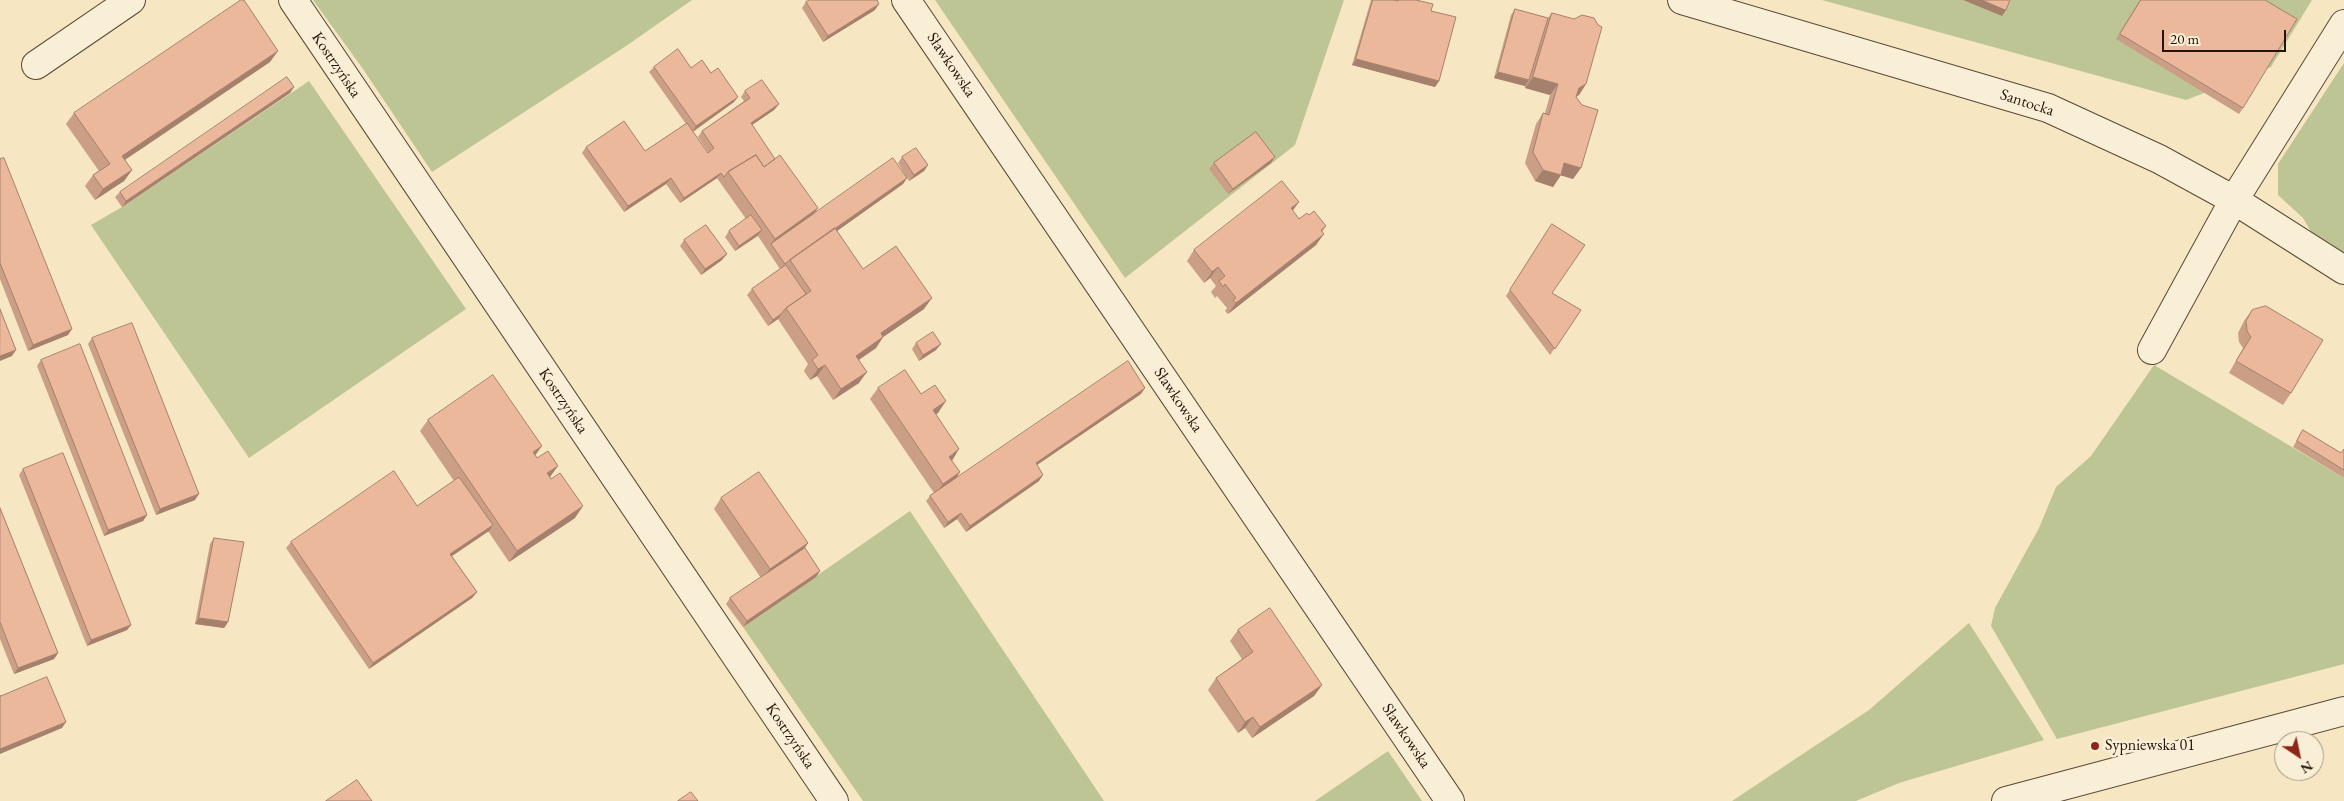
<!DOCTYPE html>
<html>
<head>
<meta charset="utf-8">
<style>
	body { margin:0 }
	#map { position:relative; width:2344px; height:801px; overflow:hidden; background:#f6e6c2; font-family:"EB Garamond",serif }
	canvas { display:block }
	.north { position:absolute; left:2274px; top:731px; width:50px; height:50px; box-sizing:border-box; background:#f9efd7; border:1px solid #a49784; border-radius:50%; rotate:146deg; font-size:14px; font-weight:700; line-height:20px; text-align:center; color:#251307 }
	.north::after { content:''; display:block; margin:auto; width:18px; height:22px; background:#8f2418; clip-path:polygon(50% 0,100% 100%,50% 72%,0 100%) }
	.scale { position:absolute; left:2162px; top:30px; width:124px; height:22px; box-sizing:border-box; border:2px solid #251307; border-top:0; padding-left:6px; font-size:15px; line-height:18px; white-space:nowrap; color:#251307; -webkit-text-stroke:4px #f9efd7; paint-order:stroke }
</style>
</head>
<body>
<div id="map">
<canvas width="2344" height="801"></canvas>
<div class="north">N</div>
<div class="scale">20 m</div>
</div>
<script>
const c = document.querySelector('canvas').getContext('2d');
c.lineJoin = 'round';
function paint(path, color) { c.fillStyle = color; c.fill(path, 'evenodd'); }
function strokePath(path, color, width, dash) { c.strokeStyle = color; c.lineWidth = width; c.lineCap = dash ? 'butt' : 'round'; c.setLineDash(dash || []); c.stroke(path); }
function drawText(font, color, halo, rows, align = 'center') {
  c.font = font + ' "EB Garamond",serif'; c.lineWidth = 5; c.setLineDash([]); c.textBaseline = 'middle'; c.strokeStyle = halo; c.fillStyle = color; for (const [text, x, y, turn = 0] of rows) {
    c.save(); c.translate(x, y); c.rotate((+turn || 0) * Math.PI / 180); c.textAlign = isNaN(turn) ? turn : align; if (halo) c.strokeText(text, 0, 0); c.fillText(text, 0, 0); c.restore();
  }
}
paint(new Path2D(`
	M313,0H692L626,46L432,172L363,69Z
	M935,0H1344L1295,145L1125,278Z
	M1822,0H2312L2271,67L2186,100Z
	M2344,63V258L2319,245L2303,218L2278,195V164Z
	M309,81L466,309L249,458L91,225L122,207Z
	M2154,365L2344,478V664L2057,739L1991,626L1995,608L2039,528L2056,487L2091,456Z
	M910,511L1104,801H863L743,627Z
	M1969,623L2044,740L1899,783L1856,801H1732L1869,710Z
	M1388,751L1422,801H1315Z`), '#bcc593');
const minor = new Path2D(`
	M293,0L834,801
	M906,0L1450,801
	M1682,0L2048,108L2159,159L2234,200L2344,270
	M36,65L131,0
	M2152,350L2234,200L2344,24
	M2006,801L2344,711`);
strokePath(minor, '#594836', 30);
strokePath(minor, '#f9efd7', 28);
paint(new Path2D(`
	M1371,0H1393L1397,1V0H1416L1431,11L1439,81L1435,87L1352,65Z
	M2140,0H2265L2243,108L2239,114L2116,39Z
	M806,2L875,10L823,42L802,8Z
	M1515,9L1548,18L1552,13L1586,84L1579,95L1577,96L1573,179L1561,175L1553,187L1535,181L1525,163L1536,124L1543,113H1545L1550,95L1525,88V86L1494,78L1511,15Z
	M270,62L125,160L132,170L124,181L95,200L85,186L93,175L99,171L66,124L74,113Z
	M654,67L691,68L734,102L693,132L708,153V152L698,137L702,131L744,101L741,97L745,91L779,104L774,110L752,125L775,159L818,208L814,214L907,178L903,184L837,231L863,269L924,309L883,337L876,348L859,360V383L833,400L817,376L810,380L804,371L808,364L778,319L768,326L747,295L752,289L780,269L758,236L735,251L725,237L729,231L746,219L717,178L680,203L666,184L624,212L582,153L586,147L645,151L686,124L649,72Z
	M294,87L290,93L122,207L115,197L120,192Z
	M902,157L928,165L924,171L909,181L898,163Z
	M0,159L68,335L28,351L0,279Z
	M1214,163H1271L1228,194L1209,169Z
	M1309,215L1326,226L1322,232L1316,245L1228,314L1225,311L1227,308L1217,296L1215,298L1211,292L1216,286L1210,278L1204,283L1187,261L1194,250Z
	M1548,230L1552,293L1581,310L1550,355L1506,296Z
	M684,240L722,260L701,275L680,246Z
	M2252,310L2291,393L2283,405L2229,373L2243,348L2239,342L2238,333L2244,321Z
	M92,338L195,500L156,515L88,344Z
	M916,343L936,350L919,361L912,349Z
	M41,360L147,515L143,521L104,536L37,366Z
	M878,388L921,394L938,413L936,414L952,461L960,472L956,478L1141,394L1037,465L1039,481L966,532L957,519L944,528L926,501L930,496L934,493L870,399Z
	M428,420L536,456L550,477L575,518L509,562L488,531L452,556L477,592L472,598L369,669L286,548L291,542L417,506L454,481L420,431Z
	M2303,430L2341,453L2344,449V478L2293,447Z
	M23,469L131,625L127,630L87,646L19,475Z
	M721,498L808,543L805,548L820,571L816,577L743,627L726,604L730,598L761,578L714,509Z
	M0,508L58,653L54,659L14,674L0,639Z
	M214,538L228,622L224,628L195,624L210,544Z
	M1238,630L1322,685L1314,696L1252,738L1245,728L1238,733L1208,690L1216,678L1242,659L1230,641Z`), '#cb9e86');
paint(new Path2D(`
	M1963,0H1982L2006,10L2002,16Z
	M879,4L875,10L823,42L828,36Z
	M278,51L270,62L114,167L122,156Z
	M1356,59L1439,81L1435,87L1352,65Z
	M1498,72L1529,80L1525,86L1494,78Z
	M1533,77L1558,84L1550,95L1525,88Z
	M1586,84L1579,95L1571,99L1579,88Z
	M294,87L290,93L122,207L126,201Z
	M738,97L734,102L692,132L696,126Z
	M779,104L774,110L746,129L751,123Z
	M1275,157L1271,163L1228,194L1233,189Z
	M1564,163L1581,168L1573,179L1556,174Z
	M928,165L924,171L909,181L914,175Z
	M132,170L124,181L95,200L103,189Z
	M1543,170L1561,175L1553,187L1535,181Z
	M721,173L717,178L680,203L684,198Z
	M671,178L666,184L624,212L628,206Z
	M907,178L903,184L792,263L790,261Z
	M1299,202L1291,213V208Z
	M818,208L810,219L771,244L775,239Z
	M762,230L757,236L735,251L739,246Z
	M1324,234L1316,245L1228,314L1236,303Z
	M727,254L722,260L701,275L705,269Z
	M1218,267L1210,278L1204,283L1212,272Z
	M932,298L924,309L873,344L881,333Z
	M782,313L778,319L768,326L773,320Z
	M72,329L68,335L28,351L33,345Z
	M883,337L876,348L848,367L856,356Z
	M941,344L936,350L919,361L923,355Z
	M16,350L12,356L0,361V356Z
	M825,365L817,376L810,380L818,369Z
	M867,372L859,383L833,400L841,389Z
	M1145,388L1141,394L1031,469L1036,463Z
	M946,401L938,413L925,421L933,410Z
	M542,446L534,457L533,452Z
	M959,449L952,461L949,457Z
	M558,466L550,477L547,473Z
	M960,472L952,484L935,495L943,484Z
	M1043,475L1039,481L966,532L970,526Z
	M199,494L195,500L156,515L160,509Z
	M583,506L575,518L509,562L517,551Z
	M961,513L957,519L944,528L948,522Z
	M147,515L143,521L104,536L108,530Z
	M493,525L489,531L446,560L450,554Z
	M808,543L800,554L762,580L770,569Z
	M820,571L816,577L743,627L747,621Z
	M477,592L472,598L369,669L373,663Z
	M199,618L228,622L224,628L195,624Z
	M131,625L127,630L87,646L91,640Z
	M58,653L54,659L14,674L18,668Z
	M1322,685L1314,696L1252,738L1260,727Z
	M1253,717L1245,728L1238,733L1245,722Z
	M66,722L62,728L0,754V749Z`), '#a5816d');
const building = new Path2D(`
	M241,0H244L278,51L122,156L132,170L103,189L93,175L110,164L74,113Z
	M810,0H877L879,4L828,36L806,2Z
	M1373,0H1393L1398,1L1399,0H1416L1433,4L1431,11L1456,17L1439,81L1356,59Z
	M1982,0H2010L2006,10Z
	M2141,0H2265L2297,19L2243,108L2120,34Z
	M1515,9L1548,18L1529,80L1498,72Z
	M1552,13L1574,19L1582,15L1594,18L1598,25L1602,27L1586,84L1579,88L1576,97L1582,105L1598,110L1581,168L1564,163L1561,175L1543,170L1533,152L1543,113L1549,115L1558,84L1533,77Z
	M678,49L691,68L702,60L711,73L718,68L738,97L696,126L654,67Z
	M287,77L294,87L126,201L120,192Z
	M762,80L779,104L751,123L775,159L764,167L756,155L728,172L724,177L721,173L684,198L671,178L628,206L586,147L624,121L645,151L687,123L708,153L714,148L702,131L750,98L745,91Z
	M1256,132L1275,157L1233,189L1214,163Z
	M916,148L928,165L914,175L902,157Z
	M756,155L764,167L780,155L818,208L775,239L728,172Z
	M4,158L72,329L33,345L0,263V159Z
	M893,158L907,178L790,260L785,264L771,244Z
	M1282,181L1299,202L1291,208L1299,219L1307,213L1309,215L1314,211L1326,226L1321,230L1324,234L1236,303L1233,300L1236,298L1225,284L1223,287L1219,281L1225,276L1218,267L1212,272L1194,250Z
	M751,215L762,230L739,246L729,231Z
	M1552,224L1585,245L1552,293L1581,310L1555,349L1510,290Z
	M706,225L727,254L705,269L684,240Z
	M835,228L863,269L896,246L932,298L881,333L883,337L856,356L867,372L841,389L825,365L818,369L812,360L818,355L786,308L811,291L790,260Z
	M786,265L806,294L786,308L782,313L773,320L752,289Z
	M2266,306L2323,340L2291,393L2236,361L2251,337L2247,331L2246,321L2252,310Z
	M0,309L16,350L0,356Z
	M132,323L199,494L160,509L92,338Z
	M933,332L941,344L923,355L916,343Z
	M80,344L147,515L108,530L41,360Z
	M1128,361L1145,388L1036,463L1043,475L970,526L961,513L948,522L930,496Z
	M905,370L921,394L935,385L946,401L933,410L959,449L949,457L960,472L943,484L878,388Z
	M493,375L542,446L533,452L537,458L548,451L558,466L547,473L551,479L560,473L583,506L517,551L428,420Z
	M2303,430L2341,453L2344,449V470L2297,441Z
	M63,453L131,625L91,640L23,469Z
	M394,471L417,506L459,477L493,525L450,554L477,592L373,663L291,542Z
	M759,472L808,543L770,569L721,498Z
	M0,508L58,653L18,668L0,622Z
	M214,538L244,542L228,622L199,618Z
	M805,548L820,571L747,621L730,598Z
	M1270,608L1322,685L1260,727L1253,717L1245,722L1216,678L1253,652L1238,630Z
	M47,677L66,722L0,749V695V696Z
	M357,780L372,801H326Z
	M691,792L698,801H678Z`);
paint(building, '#ecb89c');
strokePath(building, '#a5816d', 1);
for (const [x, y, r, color] of [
	[2095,746,5,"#8f2418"]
]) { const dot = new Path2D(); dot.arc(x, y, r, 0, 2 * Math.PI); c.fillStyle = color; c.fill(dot); strokePath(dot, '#f9efd7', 2); }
drawText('16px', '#251307', '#f9efd7', [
	["Kostrzyńska",336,65,56],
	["Sławkowska",951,65,56],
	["Santocka",2027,103,18],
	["Sławkowska",1178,400,56],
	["Kostrzyńska",563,401,56],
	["Kostrzyńska",790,736,56],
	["Sławkowska",1406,736,56]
]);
drawText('16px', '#251307', '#f9efd7', [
	["Sypniewska 01",2105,746]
], 'left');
</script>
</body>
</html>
